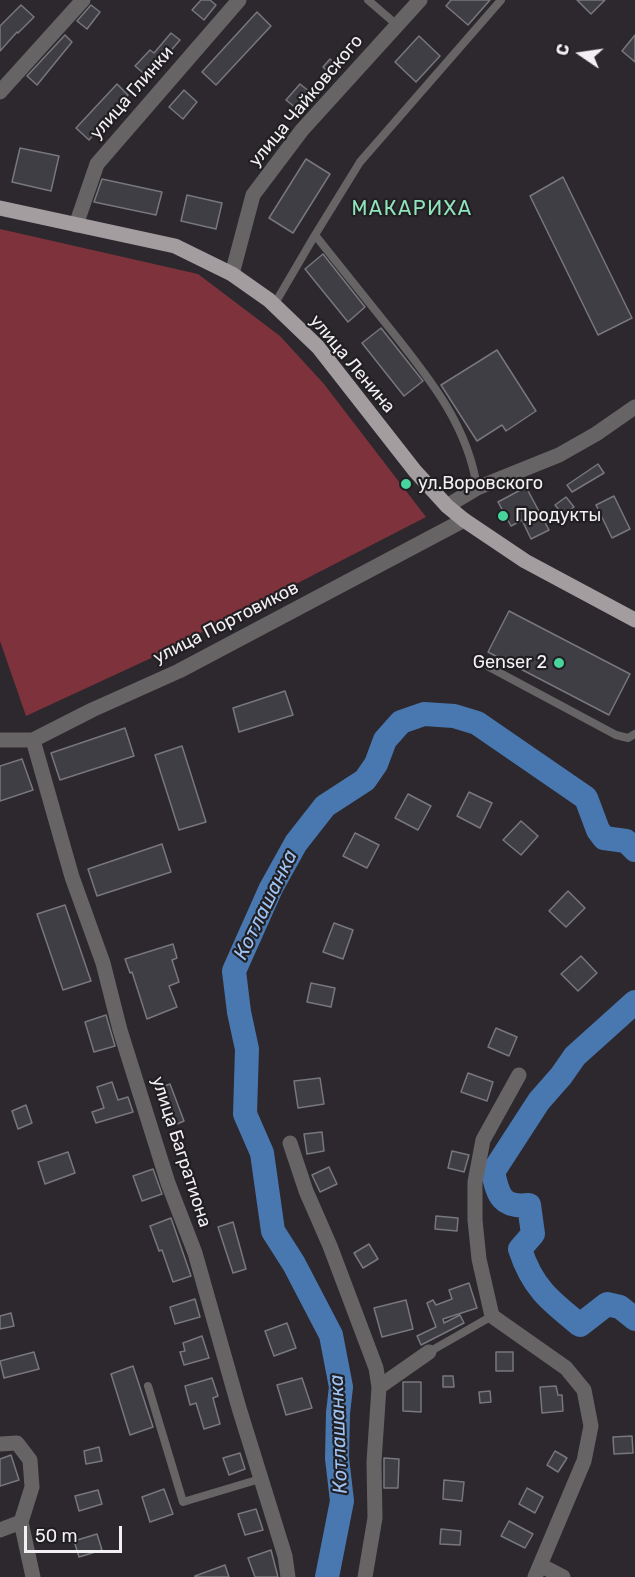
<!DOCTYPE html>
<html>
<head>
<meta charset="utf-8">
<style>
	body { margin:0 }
	#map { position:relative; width:635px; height:1577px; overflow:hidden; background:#2c282d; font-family:Rubik,sans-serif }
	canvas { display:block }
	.north { position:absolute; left:551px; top:24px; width:60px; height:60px; -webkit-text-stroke:4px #221f23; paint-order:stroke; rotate:283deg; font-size:16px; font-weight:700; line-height:24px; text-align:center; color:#f2f0f3 }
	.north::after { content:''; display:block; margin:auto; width:21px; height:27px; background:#f2f0f3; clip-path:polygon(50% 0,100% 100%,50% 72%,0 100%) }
	.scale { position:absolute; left:24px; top:1526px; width:98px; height:27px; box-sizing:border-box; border:3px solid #f2f0f3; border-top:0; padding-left:8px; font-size:18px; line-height:21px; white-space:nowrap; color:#f2f0f3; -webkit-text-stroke:4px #221f23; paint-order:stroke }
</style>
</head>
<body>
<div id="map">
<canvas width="635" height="1577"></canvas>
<div class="north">С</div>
<div class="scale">50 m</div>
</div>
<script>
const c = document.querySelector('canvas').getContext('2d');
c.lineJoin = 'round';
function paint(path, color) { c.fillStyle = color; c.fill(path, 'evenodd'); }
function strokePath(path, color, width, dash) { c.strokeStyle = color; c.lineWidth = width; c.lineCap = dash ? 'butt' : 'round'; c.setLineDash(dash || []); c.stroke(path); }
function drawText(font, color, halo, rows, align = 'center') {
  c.font = font + ' Rubik,sans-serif'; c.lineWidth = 4.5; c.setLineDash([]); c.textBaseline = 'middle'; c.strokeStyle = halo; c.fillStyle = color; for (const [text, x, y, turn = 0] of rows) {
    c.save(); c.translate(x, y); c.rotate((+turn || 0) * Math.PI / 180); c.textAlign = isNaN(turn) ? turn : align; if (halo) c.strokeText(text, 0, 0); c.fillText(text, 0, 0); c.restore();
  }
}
paint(new Path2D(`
	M0,229L198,274L280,336L324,384L426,517L160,654L26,716L0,641Z`), '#7e333c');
strokePath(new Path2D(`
	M635,1002L575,1056L561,1076L539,1101L493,1172C498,1196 502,1208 529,1205L533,1234L520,1249C532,1287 550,1301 580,1325L607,1304L620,1307L635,1319
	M327,1577L342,1501L337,1458L338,1413L341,1387L331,1335L294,1264L273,1231L262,1153L245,1114L247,1049L239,1012L234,971L271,888L296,843L325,806L365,780L376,764L385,740L401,722L424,714L454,716L477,723L586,798L598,830L604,838L626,841L635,850`), '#4978b1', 24);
const building = new Path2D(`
	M201,0H210L216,5L204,20L192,10Z
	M451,0H490L468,25L446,6Z
	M577,0H605L591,14Z
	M21,5L34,17L18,33L17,32L0,51V26Z
	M91,5L100,12L87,29L77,21Z
	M257,12L271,26L216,85L202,72Z
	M171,33L180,40L148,77L135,66L150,50L154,53Z
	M65,35L72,42L37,85L27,76Z
	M635,35V62L622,51Z
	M419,36L440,56L416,82L395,62Z
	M330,59L340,68L333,76L323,67Z
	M117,84L128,95L89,140L76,128Z
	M300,84L315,96L301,112L286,100Z
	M184,90L197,102L183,119L169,107Z
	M20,148L59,156L51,191L12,182Z
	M306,159L330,174L293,233L269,218Z
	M563,177L632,318L598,335L530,196Z
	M102,179L162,192L156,215L94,202Z
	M187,195L222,203L216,229L181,221Z
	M323,254L365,307L348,322L305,269Z
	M381,328L423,381L404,396L362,343Z
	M497,350L536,411L506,431L502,425L477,441L441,385Z
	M598,464L604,473L572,492L567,485Z
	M526,487L549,530L531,539L522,520L511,526L498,502Z
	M614,496L630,529L612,538L596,505Z
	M566,497L574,507L563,515L555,505Z
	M509,611L630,674L609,715L488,652Z
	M285,691L293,715L239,732L233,708Z
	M125,728L134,756L60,780L51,753Z
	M182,746L206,822L179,830L155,755Z
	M22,759L33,790L0,801V766Z
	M469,792L492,803L480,828L457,816Z
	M408,794L431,806L418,830L395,818Z
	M521,821L538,836L521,855L503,840Z
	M355,833L379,845L367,868L343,856Z
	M162,844L171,872L97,896L88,869Z
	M568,891L585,908L566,927L549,911Z
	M65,905L91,981L63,990L37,914Z
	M334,923L353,930L343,959L323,952Z
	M173,944L177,958L172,960L179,982L169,986L177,1007L147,1019L132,972L130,973L125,959Z
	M581,956L597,973L578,991L561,974Z
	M311,983L335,988L331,1007L307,1002Z
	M106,1015L115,1046L94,1052L85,1022Z
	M496,1028L517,1037L509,1056L488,1047Z
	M468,1073L493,1082L487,1101L461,1092Z
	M320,1078L324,1104L298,1108L294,1081Z
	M112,1082L118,1100L128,1097L133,1112L96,1123L92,1112L104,1108L97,1087Z
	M170,1084L184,1121L170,1127L156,1089Z
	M26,1105L32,1123L18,1129L12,1111Z
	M322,1132L324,1151L307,1154L304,1134Z
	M452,1151L469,1155L464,1172L448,1168Z
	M68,1152L75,1173L45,1184L38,1162Z
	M329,1167L337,1184L320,1192L312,1175Z
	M153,1169L162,1194L142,1201L133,1176Z
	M436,1216L458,1218L457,1231L435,1229Z
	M171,1218L191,1276L173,1282L162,1250L159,1251L150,1226Z
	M233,1222L246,1269L233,1273L218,1227Z
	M369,1244L378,1259L363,1268L354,1253Z
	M469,1283L477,1308L443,1319L444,1323L460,1315L464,1323L421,1345L417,1336L436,1327L427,1303L433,1300L436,1305L452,1299L449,1290Z
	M195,1299L200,1317L175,1324L170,1307Z
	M406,1300L413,1329L382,1337L374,1308Z
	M11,1313L14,1326L0,1329V1316Z
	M287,1323L296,1348L274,1356L265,1331Z
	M202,1336L209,1358L184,1365L180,1352L185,1351L183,1343Z
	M34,1352L39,1369L4,1378L0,1361Z
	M496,1352H513V1371H496Z
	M133,1366L153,1427L130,1435L111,1374Z
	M443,1376H453L454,1387H443Z
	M212,1378L218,1396L213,1398L220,1424L204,1429L196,1403L190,1405L185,1386Z
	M302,1378L312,1408L286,1415L277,1385Z
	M403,1382H421V1412L403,1411Z
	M556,1386L558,1395H562L563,1411L542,1413L540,1387Z
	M490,1391L491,1402L480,1403L479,1392Z
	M632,1436L633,1453L614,1454L613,1437Z
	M99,1447L102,1461L86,1464L84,1451Z
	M555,1451L567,1458L558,1472L547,1465Z
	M240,1453L245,1469L229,1475L223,1458Z
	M11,1455L19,1480L0,1486V1459Z
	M384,1458L399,1459L398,1488H384Z
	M444,1480L464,1482L462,1501L443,1499Z
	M527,1488L543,1497L535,1513L519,1504Z
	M164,1489L173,1514L150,1522L142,1497Z
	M98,1490L102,1504L79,1511L75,1496Z
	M256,1509L263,1530L245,1535L238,1514Z
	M509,1521L533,1534L525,1548L501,1536Z
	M441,1529L461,1531L460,1545L440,1544Z
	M97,1534L102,1550L79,1557L74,1541Z
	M271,1550L278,1577H255L248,1558Z
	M225,1565L229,1577H195V1576Z`);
paint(building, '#3e3e44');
strokePath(building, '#77777d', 1.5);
strokePath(new Path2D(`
	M368,0L397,25
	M315,235L360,162L501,0
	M274,305L315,235C339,265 363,295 387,325C426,374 468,424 477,488
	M489,667L616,735L628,738L635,734
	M429,1352L492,1316
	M148,1386L183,1502L260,1479`), '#676465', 8);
strokePath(new Path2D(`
	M0,92L83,0
	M76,225L97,164L239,0
	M232,274L253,195L302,130L420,0
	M447,506L477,488L559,455L596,434L635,407
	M0,740H33L92,710L179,671L464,520
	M33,740L72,877L103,963L120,1030L168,1183L195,1253L239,1408L285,1556L288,1577
	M519,1075L483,1140L475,1182V1220L479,1259L492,1316L566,1368L584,1390L591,1426L584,1461L535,1577
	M290,1143L306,1191L330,1246L376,1368L379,1387L374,1462L375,1518L365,1577
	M379,1387L429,1352
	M0,1444L17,1443L30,1460L32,1487L21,1522L0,1530
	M21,1522L33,1577
	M540,1565L563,1577`), '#676465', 15);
strokePath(new Path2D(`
	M0,208L175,246L232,274L269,300L318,347L415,471L447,506L464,520L525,561L635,620`), '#a39da0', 15);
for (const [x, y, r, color] of [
	[406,484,6,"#47d49d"],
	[503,516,6,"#47d49d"],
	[559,663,6,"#47d49d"]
]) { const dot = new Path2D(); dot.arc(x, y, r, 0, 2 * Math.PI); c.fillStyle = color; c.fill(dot); strokePath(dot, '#221f23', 2); }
drawText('18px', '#f2f0f3', '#221f23', [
	["улица Глинки",132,93,-49],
	["улица Чайковского",306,101,-50],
	["улица Ленина",352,364,50],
	["улица Портовиков",226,623,-27],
	["улица Багратиона",181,1152,72]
]);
drawText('18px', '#f2f0f3', '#221f23', [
	["ул.Воровского",418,484],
	["Продукты",515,516],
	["Genser 2",547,663,"right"]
], 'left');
c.letterSpacing = '1.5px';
drawText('20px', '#8fe4bc', '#221f23', [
	["МАКАРИХА",412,209]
]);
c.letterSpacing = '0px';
drawText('italic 20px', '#9dc4f4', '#221f23', [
	["Котлашанка",266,905,-64],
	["Котлашанка",339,1434,-92]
]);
</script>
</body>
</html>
